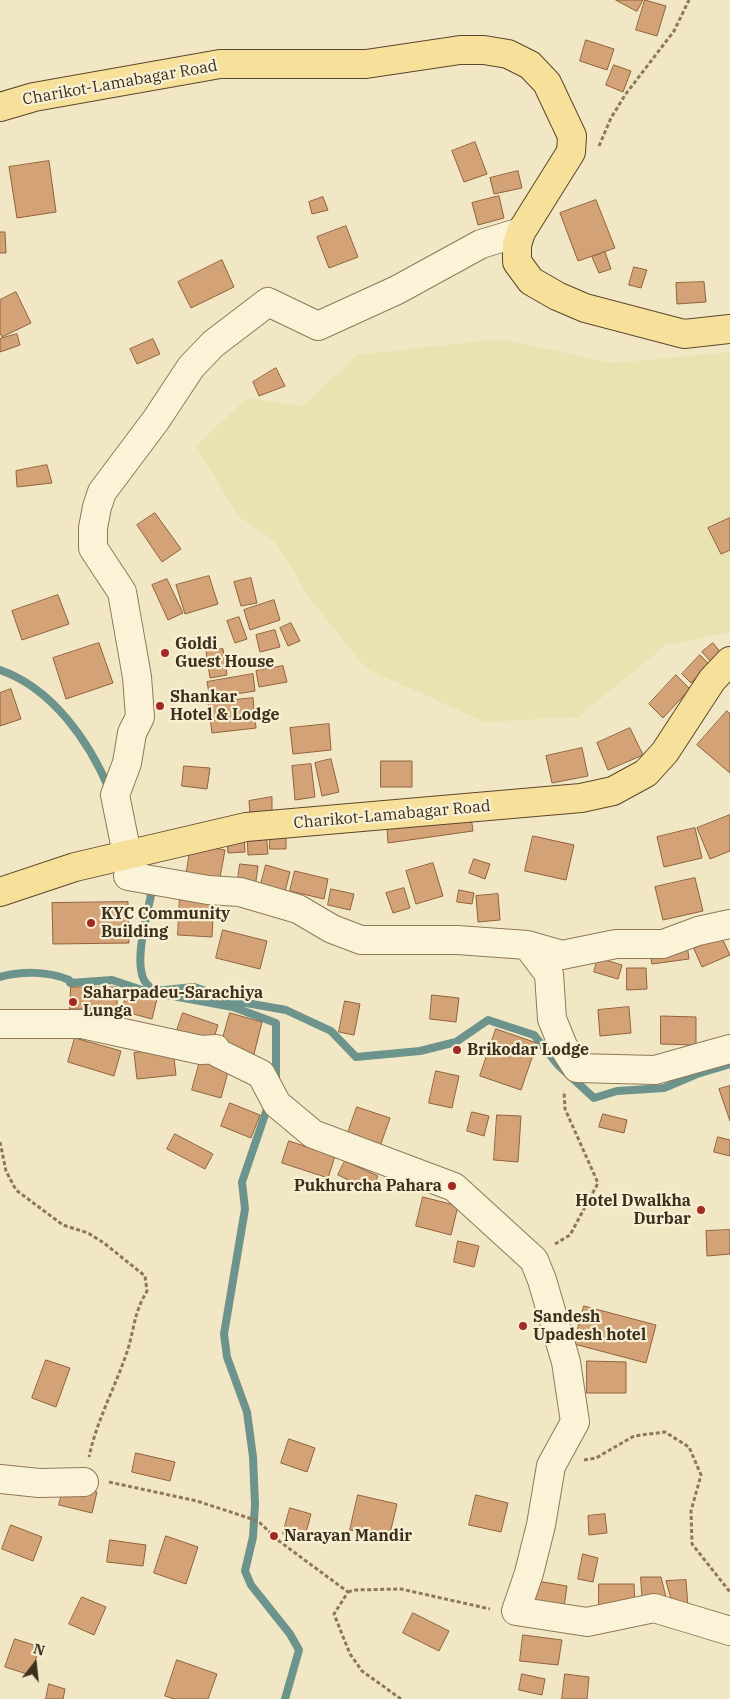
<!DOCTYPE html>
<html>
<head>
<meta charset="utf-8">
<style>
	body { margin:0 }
	#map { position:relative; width:730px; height:1699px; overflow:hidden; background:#f2e7c4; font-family:"IBM Plex Serif",serif }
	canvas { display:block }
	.north { position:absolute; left:10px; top:1639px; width:50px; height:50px; -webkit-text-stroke:4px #f8f0d4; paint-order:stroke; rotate:16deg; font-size:14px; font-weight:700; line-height:20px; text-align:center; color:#3d2f1e }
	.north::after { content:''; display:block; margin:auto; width:18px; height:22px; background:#3d2f1e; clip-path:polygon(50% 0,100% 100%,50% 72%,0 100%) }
</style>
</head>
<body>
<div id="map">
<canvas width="730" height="1699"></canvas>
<div class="north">N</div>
</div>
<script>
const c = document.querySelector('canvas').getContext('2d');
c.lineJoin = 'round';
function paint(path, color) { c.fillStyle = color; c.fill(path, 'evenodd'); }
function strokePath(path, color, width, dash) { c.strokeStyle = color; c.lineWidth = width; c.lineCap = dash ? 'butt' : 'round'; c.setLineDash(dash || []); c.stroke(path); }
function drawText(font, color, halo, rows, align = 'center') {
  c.font = font + ' "IBM Plex Serif",serif'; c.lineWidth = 4.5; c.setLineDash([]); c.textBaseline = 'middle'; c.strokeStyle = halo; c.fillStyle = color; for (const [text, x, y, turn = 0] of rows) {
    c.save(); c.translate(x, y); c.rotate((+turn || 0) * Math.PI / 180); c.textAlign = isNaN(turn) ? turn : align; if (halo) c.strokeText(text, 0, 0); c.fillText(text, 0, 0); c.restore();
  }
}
paint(new Path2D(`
	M499,339L613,363L730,352V632L666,645L578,717L485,722L367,669L310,599L275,541L238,516L196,446L247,398L303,406L357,355Z`), '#e8e3b0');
strokePath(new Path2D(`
	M0,670C52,688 89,741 110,791
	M145,885L151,895C147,915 134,961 144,980C146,984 151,988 154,991L194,987L235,1001L286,1010L331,1031L356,1057L420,1051L456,1042L488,1020L534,1035L558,1065L594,1098L617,1091L664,1088L697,1074L730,1064
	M0,977C21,971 49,971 69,980L70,983L112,980L145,991L233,1007L276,1023V1082
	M269,1103L242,1182L245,1209L224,1334L227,1357L247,1412L253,1457L255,1504L253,1537L245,1571L251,1585L290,1634L299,1650L285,1699`), '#6c948c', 8);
const building = new Path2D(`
	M616,0H643L637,11Z
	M645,0L666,6L657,36L636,30Z
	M586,40L614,49L607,70L580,61Z
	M614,65L631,71L623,92L606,85Z
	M475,142L487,174L464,182L452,151Z
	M49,161L56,212L17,218L9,167Z
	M518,171L522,188L494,194L490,178Z
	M499,196L504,218L478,225L472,203Z
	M323,197L328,210L312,214L309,202Z
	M596,200L615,248L578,261L560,213Z
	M346,226L358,257L329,268L317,237Z
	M0,232H5L6,253H0Z
	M605,252L611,269L599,273L592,257Z
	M222,260L234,287L191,308L178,282Z
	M634,267L647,270L641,288L629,285Z
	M704,282L706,302L677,304L676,283Z
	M16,292L31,323L2,337L0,333V300Z
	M17,334L20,345L0,352V339Z
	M153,339L160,354L137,364L130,349Z
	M276,368L285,386L259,396L253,382Z
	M47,465L52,483L17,487L16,471Z
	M155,513L181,549L162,562L137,525Z
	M730,518V550L721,554L708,528Z
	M209,576L218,604L185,614L176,585Z
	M251,578L257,603L241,606L234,582Z
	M167,579L183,613L168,620L152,585Z
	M58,595L69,624L22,640L12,611Z
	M274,600L280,620L250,630L244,610Z
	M239,617L247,639L235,643L227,621Z
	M291,623L300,641L288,646L280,628Z
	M275,630L280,647L260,652L256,635Z
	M99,643L113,683L66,699L53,658Z
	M713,643L721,653L711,662L702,652Z
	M223,649L227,675L210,678L206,651Z
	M700,655L709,664L691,683L682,674Z
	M283,666L287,682L259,687L256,671Z
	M253,674L255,691L210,698L207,682Z
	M676,675L690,689L663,718L649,704Z
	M11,689L21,719L0,726V693Z
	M253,698L256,728L212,733L208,703Z
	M727,711L730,714V773L697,745Z
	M329,724L331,750L293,754L290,728Z
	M630,728L643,755L608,770L597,743Z
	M582,748L588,776L552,783L546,756Z
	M331,759L339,792L322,796L315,763Z
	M381,761H412V787H381Z
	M311,764L315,797L295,800L292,766Z
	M184,766L210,768L207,789L182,786Z
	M272,797V811L250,813L249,801Z
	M730,815V851L710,859L697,828Z
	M471,816L473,831L388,843L387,827Z
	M695,828L702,858L664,867L657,837Z
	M266,831L268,854L248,855L247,832Z
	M270,831H286V849H270Z
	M244,835L245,852L228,853L227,836Z
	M533,836L574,845L566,880L525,871Z
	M191,844L225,850L219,883L186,877Z
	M474,859L490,864L485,879L469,873Z
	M433,863L443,896L416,904L406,871Z
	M240,864L258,866L255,888L237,886Z
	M266,865L290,872L284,895L260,888Z
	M295,871L328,879L324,899L290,891Z
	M695,878L703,911L663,920L655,887Z
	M404,888L410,908L393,913L386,893Z
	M331,889L354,894L350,910L328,905Z
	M459,890L474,893L472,904L457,902Z
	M180,894L214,896L212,937L178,935Z
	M498,894L500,920L478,922L476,896Z
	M128,902L129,943L53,944L52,903Z
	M223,930L267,941L260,969L216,958Z
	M721,936L730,955L702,967L694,949Z
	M687,944L689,959L652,964L649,949Z
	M598,958L622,965L618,979L594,972Z
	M627,968H646L647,989L627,990Z
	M71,987H117V1009H70Z
	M127,992L157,999L152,1019L122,1011Z
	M432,995L459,998L456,1022L430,1019Z
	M345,1001L360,1004L354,1035L339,1032Z
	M629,1007L631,1033L600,1036L598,1010Z
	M183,1013L218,1025L212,1044L176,1033Z
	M230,1013L262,1022L254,1054L221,1045Z
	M661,1016L696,1017V1045L661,1044Z
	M496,1029L537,1043L521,1090L480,1076Z
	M75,1038L121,1051L114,1076L68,1062Z
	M173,1049L176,1075L137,1079L134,1053Z
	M200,1061L229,1068L221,1098L192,1090Z
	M436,1071L459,1076L452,1108L429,1103Z
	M730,1086V1121L719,1089Z
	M230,1103L260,1115L251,1138L221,1126Z
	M357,1107L390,1118L378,1152L345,1141Z
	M472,1112L489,1116L484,1136L467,1131Z
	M603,1114L627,1120L624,1133L599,1127Z
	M497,1115L521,1116L518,1162L494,1160Z
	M175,1134L213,1154L205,1169L167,1149Z
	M718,1137L730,1140V1156L714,1152Z
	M289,1141L335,1156L328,1178L282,1163Z
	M345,1161L378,1176L371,1191L338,1175Z
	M423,1197L458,1206L451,1235L416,1226Z
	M730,1230V1254L707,1256L706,1231Z
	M458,1241L479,1246L474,1267L454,1262Z
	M584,1306L656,1325L646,1363L574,1344Z
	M46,1360L70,1368L56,1407L32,1398Z
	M587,1361L626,1362V1393H587Z
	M289,1439L315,1448L307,1472L281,1463Z
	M136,1453L175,1462L170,1481L132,1472Z
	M64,1485L97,1492L92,1513L59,1505Z
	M358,1495L397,1504L389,1538L350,1530Z
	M476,1495L508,1503L501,1532L469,1525Z
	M290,1508L311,1514L304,1540L283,1534Z
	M605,1514L607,1533L589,1535L588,1516Z
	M11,1525L42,1537L33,1561L2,1549Z
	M166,1536L198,1547L186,1584L154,1573Z
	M110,1540L146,1545L143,1566L107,1562Z
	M583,1554L598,1558L593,1582L578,1579Z
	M641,1577H661L668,1605L643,1606Z
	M531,1580L567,1586L564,1607L528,1601Z
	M686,1580L688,1607L673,1606L666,1581Z
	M599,1584H634L635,1610H599Z
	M82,1597L106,1607L94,1635L69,1624Z
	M413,1613L449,1631L439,1651L403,1633Z
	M523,1635L562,1640L558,1665L520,1661Z
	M15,1639L40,1647L30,1675L5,1667Z
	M177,1660L217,1674L208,1699H174L165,1696Z
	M522,1674L545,1679L542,1695L519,1690Z
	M565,1674L589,1677L587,1699H562Z
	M49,1684L65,1689L63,1699H46Z`);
paint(building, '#d3a377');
strokePath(building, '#90623c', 1);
const minor = new Path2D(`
	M127,854L115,795L127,763L132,733L140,717L137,677L122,592L93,548V528L97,507L102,492L156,420L191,367L213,344L268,302L318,326L397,290L481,244L521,232
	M128,876L208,890L240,892L298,909L332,929L361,940H457L527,945L549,974L552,1019L563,1046L577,1068L655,1070L730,1049
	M527,945L562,955L616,944H663L698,931L730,924
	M0,1024H82L201,1050L216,1049L218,1053L261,1074L277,1104L313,1134L454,1187L534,1260L542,1280L566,1362L575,1422L551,1466L541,1525L529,1573L516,1611L587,1622L654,1608L730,1631
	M0,1479L39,1483L84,1482`);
const major = new Path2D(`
	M0,107L34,97L220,64H366L460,50H484L508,54L530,65L547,83L572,136L571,152L521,232L517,245V262L531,281L557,296L585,308L684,334L730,329
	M0,892L75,867L246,827L581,798L613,791L646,773L665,752L712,680L730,661`);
strokePath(minor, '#8e7858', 30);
strokePath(major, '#5c462d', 30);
strokePath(new Path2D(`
	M599,146L611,118L625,95L674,31L689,0
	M0,1142L6,1171L16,1190L63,1225L88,1233L104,1243L145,1276L147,1291C134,1313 135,1325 128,1349C116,1386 97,1419 89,1457
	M555,1244L570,1235L598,1183L565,1109L564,1091
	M584,1460L596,1458L634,1436L665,1432L689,1447L701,1475L691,1511L692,1544L730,1592
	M109,1482L197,1501L258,1521L279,1541L348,1592L334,1614L350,1654L362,1671L401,1699
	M348,1592L354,1590L401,1589L490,1609`), '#8e7858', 3, [4, 2.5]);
strokePath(minor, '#fbf3d8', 28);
strokePath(major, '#f7e099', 28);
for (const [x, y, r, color] of [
	[165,653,5,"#a22a23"],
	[160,706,5,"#a22a23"],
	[91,923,5,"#a22a23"],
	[73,1002,5,"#a22a23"],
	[457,1050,5,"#a22a23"],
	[452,1186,5,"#a22a23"],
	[701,1210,5,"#a22a23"],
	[523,1326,5,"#a22a23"],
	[274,1536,5,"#a22a23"]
]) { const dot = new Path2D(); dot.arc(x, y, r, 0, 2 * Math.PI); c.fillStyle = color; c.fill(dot); strokePath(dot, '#f8f0d4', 2); }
drawText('16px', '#3d2f1e', '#f8f0d4', [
	["Charikot-Lamabagar Road",120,83,-10],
	["Charikot-Lamabagar Road",392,815,-5]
]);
drawText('bold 16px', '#3d2f1e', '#f8f0d4', [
	["Goldi",175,644],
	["Guest House",175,662],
	["Shankar",170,697],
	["Hotel & Lodge",170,715],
	["KYC Community",101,914],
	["Building",101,932],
	["Saharpadeu-Sarachiya",83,993],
	["Lunga",83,1011],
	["Brikodar Lodge",467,1050],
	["Pukhurcha Pahara",442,1186,"right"],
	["Hotel Dwalkha",691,1201,"right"],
	["Durbar",691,1219,"right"],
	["Sandesh",533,1317],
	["Upadesh hotel",533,1335],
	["Narayan Mandir",284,1536]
], 'left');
</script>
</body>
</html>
